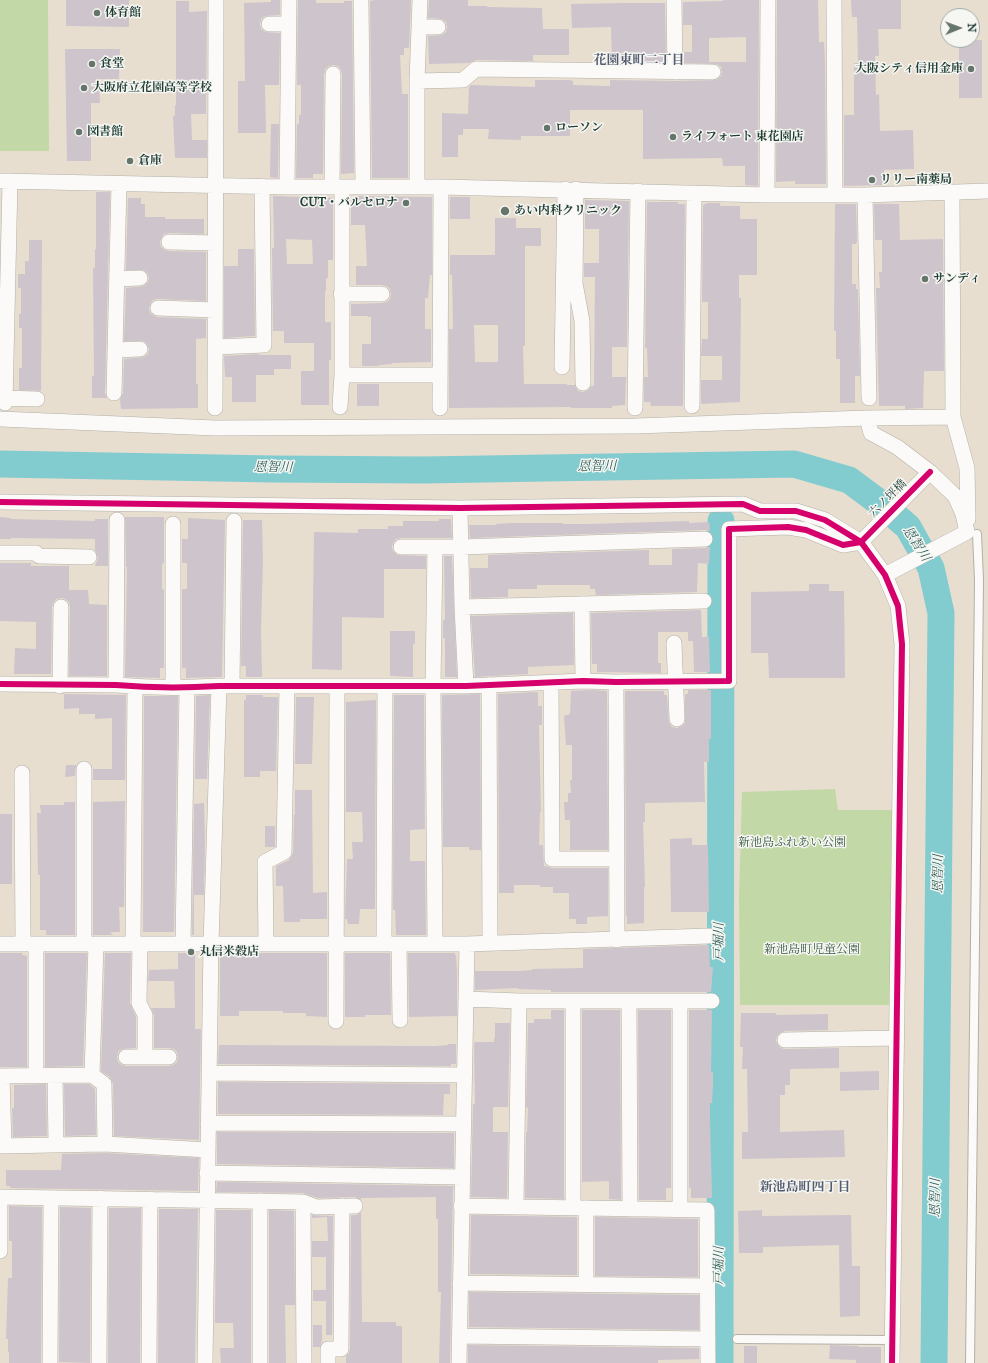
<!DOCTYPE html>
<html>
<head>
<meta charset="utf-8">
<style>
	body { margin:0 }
	#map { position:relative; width:988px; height:1363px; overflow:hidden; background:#e7ded0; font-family:"IM FELL Great Primer",serif }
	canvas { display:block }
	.north { position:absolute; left:940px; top:8px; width:40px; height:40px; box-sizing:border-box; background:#f6f6f2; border:1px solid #a0aca6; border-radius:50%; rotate:89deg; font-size:11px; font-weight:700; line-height:16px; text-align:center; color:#1f3d34 }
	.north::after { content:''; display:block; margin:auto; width:14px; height:18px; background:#65756b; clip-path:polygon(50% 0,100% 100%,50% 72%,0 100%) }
</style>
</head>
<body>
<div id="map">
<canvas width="988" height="1363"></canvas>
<div class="north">N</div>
</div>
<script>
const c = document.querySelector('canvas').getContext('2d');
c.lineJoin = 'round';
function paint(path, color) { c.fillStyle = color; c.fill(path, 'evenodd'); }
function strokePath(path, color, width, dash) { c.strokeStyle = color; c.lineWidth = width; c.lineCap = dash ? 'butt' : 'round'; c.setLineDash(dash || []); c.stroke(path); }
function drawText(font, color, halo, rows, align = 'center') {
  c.font = font + ' "IM FELL Great Primer","Noto Serif JP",serif'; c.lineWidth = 3; c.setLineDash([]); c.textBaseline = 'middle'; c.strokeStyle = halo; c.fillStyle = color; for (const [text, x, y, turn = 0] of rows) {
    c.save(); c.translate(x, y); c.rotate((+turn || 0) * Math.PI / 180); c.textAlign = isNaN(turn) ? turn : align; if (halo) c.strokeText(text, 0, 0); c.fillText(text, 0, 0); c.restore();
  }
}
paint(new Path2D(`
	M0,0H48L49,151H0Z
	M835,789L838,810H896L892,1005H740L739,896L742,792Z`), '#c2d9a7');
strokePath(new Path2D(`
	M0,464L273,469L423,470L794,464L849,480L880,503L908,527L931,568L941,613L934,1363
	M720,1363L721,521`), '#82cccf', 27);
paint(new Path2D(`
	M66,0H129V27L66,26Z
	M271,0H280V15L265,16L261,19L260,24L261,29L265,32L280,33L279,85H265L266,133H238V81H245L244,3L271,2Z
	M298,0H316V3H344V1H352L354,173L341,174L342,74L341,70L338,66L333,65L329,66L325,69L324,74L323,174H313V178H296L297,124H299V115H301V85H297Z
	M375,0H411L409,48H404V55H400L402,94H408V178H372L370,1Z
	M429,0H468V6H487V7L542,8L543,29H569V55H533V61L476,60L469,63L429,64L428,36L442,35L446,32L447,27L446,22L442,19L428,18Z
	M723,0H759L758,186L745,185V166H723L722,158L643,159V110H570V136H521V140L488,139L489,129H463V135H458V157H442V113L467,114L468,113L469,87L471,85L535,87V80H569L573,81V85L610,86V80L675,81L717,80L721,76L722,72L721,67L717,64L684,63V52H692V25H683V2L723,1ZM746,37V62H709V38Z
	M777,0H818L819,42H824L825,62L826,184H795V181L776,182Z
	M851,0H901V29H878L879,56H875L876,95L879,94L880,131L913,130L914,169L884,170V185L844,186V115H854V63H858L857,17H852Z
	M176,1H189V12L207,11L206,114H191L192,140H207V158H175L173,116H175V105H176Z
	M626,3H665L666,62H612L611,27L572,28L571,4Z
	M959,40H982V98H959Z
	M65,49H120L119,79H99L100,103H91V161H67Z
	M271,124H279L278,178L270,177Z
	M96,192H110L105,393L107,398H92V376H94L93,268H95V249H96Z
	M273,196L333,198V260H328V278H326V291H325V322H331V360H329V405H301V371H314V343H284V331H273L272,248H274ZM286,239L312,240L313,264H287Z
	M357,196L432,197V275H430L428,298H425V329H431V362L392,363V364L379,365V366H362V344H371V317H368V316H351V304L382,303L387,302L390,299L391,294L390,289L387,286L382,285H356V266H367L365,225H351V198H357Z
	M450,197H470V219H450Z
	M128,198H141V204H145V217H165V219H204V234L169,233L164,234L162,237L160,242L161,247L165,250L168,251L206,252V301L158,299L153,300L151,303L149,308L150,313L153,315L157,317L206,319V338L196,339V384H198V408L121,409L120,399L123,393L124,359L144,357L148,354L149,349L147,344L144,341H124L126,288L144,286L148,282L149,278L148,274L144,270H126Z
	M585,200L629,201L627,347H612V377H626L625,405L612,406V408H571V407L449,408V329H453L452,275H450V255H495V218H516V228H541V246H525V346H523L524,384H567V385H575L578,391L583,392L588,390L591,386H594L595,277H584V263H599V229H585ZM474,325H498V362H475Z
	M647,202H678V204H685L683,406H651L650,402H644V377H648L647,348H645Z
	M707,203H720V206H740V219H757V275H739V298H741L740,402L701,404V380H722V356H701L702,339H708V302H702L703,205Z
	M835,204H856L857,241L856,244H852V284H856V289H858L860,376H855V403H840V359H836V331H834Z
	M874,204H899L900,240L943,239L944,371H924L923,408L905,409V406H879L876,288H880L879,272H882V240H875Z
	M29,240H42L41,391L19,390V368H22V328H19V314H21V288H18V274H25V261H29Z
	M238,249H254L255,336L224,338V266H238Z
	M259,354V355H291V369H274V375H256V402H232V377H225L224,356Z
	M357,384H379V406H357Z
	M0,517L11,518V519L95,521V519H108V566H95L98,558L95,550V539L11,538V539H0Z
	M125,517H164V563L162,564V589L164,590V668H160V678L125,677L127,567H126Z
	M188,518L225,520L222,677L186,678V668H182V589H187V563H182V539H188Z
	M439,519H451L452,538H401L396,539L393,543L392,547L393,551L397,555L426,556V569H384V618L342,617V670L312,669L314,532L358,533V529H388V526H403V521H439Z
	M243,520H262L263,560L261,630L262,677H246V666H241Z
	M689,521V523L709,522L710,531L705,530L470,538L469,525H496V524L511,523H563V524H588Z
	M710,547L709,564L698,563L697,592L596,595L595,589H590V585H537V589H508V597L471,598L470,568H488V555L649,550V565H672V549L705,548Z
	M444,556H452L457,677H445V638H443V620H445Z
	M0,563H31V566H69V590H88L89,604L107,605V676H69L70,607L69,602L65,599L62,598L56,599L53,603L52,607L51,674H14L15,648L36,649V622L0,621Z
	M809,584H829V591H844L845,678H769L768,653H751V592L809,591Z
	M701,610L702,637H709L710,672H694L693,641H688V632H658V663H661V673L597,672V664H592L591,613Z
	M573,613L574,665L528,667V674L475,677L471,616Z
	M390,631H415V644H413V677L390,676Z
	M592,690L607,691L608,850H570V820H565L564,802H568V793H571L570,780H572V745H566L564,716L570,714L571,691Z
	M688,690H711V739H709V762H704L705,802L645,803V822H643L645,887H644V923L627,924V916H626L625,691H664V695H667L669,723L672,727L677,728L682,726L685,723V694H688Z
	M538,692V706H542V725H539L541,812H540L539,845H543L544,866L552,868H608V916L587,917V924H576V919H569V893H553V887H540V885H514V893H499L498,694Z
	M64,694L126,695L125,780H93V769H112V718L95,719V714H79V708L64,709Z
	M480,694L481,850H469V847H443L442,695Z
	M210,695L207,779H195L196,696Z
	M246,695H263V697H278L276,771H260V777H244V700H246Z
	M394,695H424L425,829L410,830V861H425L426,935H396L395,910H393Z
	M144,696H178L174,932H143Z
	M296,697H314L312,764H295Z
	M376,700L375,909H360L359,924H348L347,919H345L347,859H353L352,842H363L362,812H346V702Z
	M66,765H76L75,776L65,777Z
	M295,790H312L313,893L327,892V919H300V922H284L283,886H276V866L289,860L291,857L293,853L294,815H295Z
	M125,801L124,907H119L120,932H110L113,935H93V802Z
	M64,802H75V935H46V930H40V875H38L37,813H41L40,805H64Z
	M204,803L205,844L204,895H194V935H192L194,804Z
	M0,814H12V884H0Z
	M265,826H275V847H265Z
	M692,838V845H708L709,912H671L670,839Z
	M709,945L710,967H713L711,992H551V990L518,989V988L475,990V971H518L532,970V969L583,968V949Z
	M0,953H22V955L27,956V1067H0Z
	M45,953H87L83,1066L45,1067Z
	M105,953H131L130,1003L136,1017V1048L122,1049L118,1052L117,1057L118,1062L122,1065L126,1066H169L173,1065L177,1062L178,1057L177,1052L174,1049L169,1048H154V1015L151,1008H175L174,981H148L149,970L178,969V953H195V1029H201L199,1140L114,1136L113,1084L110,1077L101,1071Z
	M220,953H327V1017L306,1016V1013H283V1011H239V1016H220Z
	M345,953H390L391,1015H365V1017H345Z
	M408,953H455V955H456L457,972V1016L409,1017Z
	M551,1010H564V1199L525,1198L526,1132H527L528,1108L526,1107L528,1023H534V1019H551Z
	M582,1010H620L621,1200L609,1199V1181L582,1182Z
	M638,1010H671V1188H666V1200H639Z
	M689,1010H712L711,1072H713V1085L712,1103H710V1119L712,1198H691V1188H689Z
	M741,1013H776V1015L828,1014V1030L785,1031L780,1033L777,1036L776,1041L778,1045L781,1048L785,1049L839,1048V1068L790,1069V1085H785V1095H780V1132L844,1130L845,1157L742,1159V1132H748L747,1069H742L743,1047H740Z
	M495,1023H510L508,1107H493V1132H508L507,1198L471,1197L473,1104H475L474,1044L475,1042H494V1038H495Z
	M448,1044H456V1064H451V1066L218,1064L219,1045L435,1046L448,1045Z
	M879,1071V1090L840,1091V1072Z
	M218,1082L450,1084V1094H444L443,1115L218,1114Z
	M46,1084L47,1136L13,1137L12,1108H14V1085Z
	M64,1084H89L95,1089L96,1135L65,1136Z
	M217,1132L454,1133V1168L217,1164Z
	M105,1153L199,1158L198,1191L10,1188V1186H6V1170H61L62,1154Z
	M217,1182L453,1186L450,1363H439L441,1292H438V1219H436V1197L361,1198V1200L355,1197L318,1198L303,1193L216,1192Z
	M9,1206L42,1207L41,1363H9V1352H8V1339H6L8,1278H12V1241H9Z
	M60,1207L91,1208L90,1363L59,1362Z
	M109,1208H141L140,1363H108Z
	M159,1209H198L195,1363H158Z
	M216,1210H251V1363H221L220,1348H234L233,1323H215Z
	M269,1210L294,1211L295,1305H285L286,1363H269Z
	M762,1210V1216L851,1215L852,1266H860V1316L840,1317L839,1245L763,1247V1253H739L738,1211Z
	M361,1212L362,1322H396V1326H402V1363H346V1356L349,1353L350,1349L351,1215H356Z
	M312,1215L333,1216L332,1335H326V1301H313V1290H326V1257H312V1241H328L327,1217L312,1218Z
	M471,1215L577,1217V1275L470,1274Z
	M595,1217L698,1219V1277L595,1276Z
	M469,1292L699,1295V1330L469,1327Z
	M313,1325H322V1340L320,1347H313Z
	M468,1345L699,1348V1359L658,1360V1363H468Z
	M830,1345L858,1346L859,1347H881V1363H856V1360L829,1359Z
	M744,1346H757V1363H744Z`), '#cec4cc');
const service = new Path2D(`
	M737,1339L892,1340
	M970,1363L977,772L979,580L977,534`);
const minor = new Path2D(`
	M361,0L363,187
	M674,0L675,72
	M834,0L835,195
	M269,24H289
	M419,27H438
	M417,81L463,80L476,69L713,72
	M0,181L287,187H441L767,195H865L988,191
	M287,187L289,0
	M332,187L333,74
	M417,187V81L420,0
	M576,189L575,283L582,321L583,383
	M952,192L953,417L967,468L968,519
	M767,195L768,0
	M865,195L869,398
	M169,242L215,243
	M117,279L140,278
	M341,294H382
	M158,308L215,310
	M215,347L264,345L262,186
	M115,350L140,349
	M562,367L565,189
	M342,375H440
	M114,393L119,184
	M0,398L37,399
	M5,403L10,181
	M692,406L694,193
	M340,407L342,375V187
	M215,408L216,0
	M440,408L441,187
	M635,408L638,191
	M867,418L953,417
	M0,419L215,428L636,426L867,418L871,433L897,447L930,472L955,496L963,514L967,532
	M0,502L460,508L743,504L760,511H796L825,520L861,542L885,575L898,606L902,644L892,1363
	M460,508L462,607L466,686
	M401,547H461L705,539
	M0,553H36L39,556L89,557
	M885,575L967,532
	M582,604L583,681
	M462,607L704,601
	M674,643L677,719
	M616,682L617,940
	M551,683L552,859H617
	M0,684L116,685C150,688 185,688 219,686H466L583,681L616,682L729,681V529L788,527L806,530L843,545L861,542L930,472
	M116,685L117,520
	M489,685L490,943
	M60,686L61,607
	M232,686L234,521
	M173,687V524
	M22,773L23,944
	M0,944H467L709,936
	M84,944V769
	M133,944L135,687
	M140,944L139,1003L145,1015V1056
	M183,944L187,688
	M266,944L265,862L284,852L287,687
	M384,944L385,686
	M399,944L400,1020
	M435,944L433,686L435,547
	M466,999L519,1001H712
	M573,1001V1208
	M629,1001L630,1209
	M680,1001V1210
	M336,1021L337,686
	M785,1040L896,1038
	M126,1057H169
	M209,1073L464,1075
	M92,1075L104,1084L105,1144
	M0,1076L92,1075L96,944
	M2,1076L4,1146
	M36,1076V944
	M55,1076L56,1144
	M208,1123L463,1124
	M0,1146L105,1144L208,1150
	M207,1173L462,1177
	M0,1197L303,1202L316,1207L355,1206
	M303,1202L304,1363
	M461,1206L707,1210L708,1363
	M516,1207L519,1001
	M586,1208V1284
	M0,1251V1197
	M460,1283L707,1286
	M459,1336L707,1339
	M50,1363L51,1198
	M99,1363L100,1198
	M149,1363L150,1199
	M205,1363L211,944L219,686
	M260,1363V1201
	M328,1363V1349H341L342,1206
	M459,1363L467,944`);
strokePath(service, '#b2afa6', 10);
strokePath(minor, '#b2afa6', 16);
strokePath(service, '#fbfaf8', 8);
strokePath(minor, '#fbfaf8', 15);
strokePath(new Path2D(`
	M0,502L460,508L743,504L760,511H796L825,520L861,542L885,575L898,606L902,644L892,1363
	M0,684L116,685C150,688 185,688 219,686H466L583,681L616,682L729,681V529L788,527L806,530L843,545L861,542L930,472`), '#d6006c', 6);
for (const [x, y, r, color] of [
	[97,13,4,"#65756b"],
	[92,64,4,"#65756b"],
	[971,69,4,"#65756b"],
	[84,88,4,"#65756b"],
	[547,128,4,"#65756b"],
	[79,132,4,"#65756b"],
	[673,137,4,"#65756b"],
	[130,161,4,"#65756b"],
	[872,180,4,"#65756b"],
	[406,203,4,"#65756b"],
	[505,211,5,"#65756b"],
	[925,279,4,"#65756b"],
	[191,952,4,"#65756b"]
]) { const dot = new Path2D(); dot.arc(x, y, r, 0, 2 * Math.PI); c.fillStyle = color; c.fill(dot); strokePath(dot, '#f6f6f2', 1.5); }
drawText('bold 12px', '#1f3d34', '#f6f6f2', [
	["体育館",105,13],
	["食堂",100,64],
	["大阪シティ信用金庫",963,69,"right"],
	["大阪府立花園高等学校",92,88],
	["ローソン",555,128],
	["図書館",87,132],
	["ライフォート 東花園店",681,137],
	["倉庫",138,161],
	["リリー南薬局",880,180],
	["CUT・バルセロナ",398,203,"right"],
	["あい内科クリニック",514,211],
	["サンディ",933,279],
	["丸信米穀店",199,952]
], 'left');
drawText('12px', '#1f3d34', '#f6f6f2', [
	["六ノ坪橋",888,499,-45]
]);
drawText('12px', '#395b44', '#f6f6f2', [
	["新池島ふれあい公園",792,843],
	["新池島町児童公園",812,950]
]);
drawText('bold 13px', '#545c70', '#f6f6f2', [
	["花園東町二丁目",639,61],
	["新池島町四丁目",805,1188]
]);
drawText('italic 13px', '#2d5f5b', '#f6f6f2', [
	["恩智川",597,467,-1],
	["恩智川",273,468,1],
	["恩智川",916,544,57],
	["恩智川",939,874,-89],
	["戸堀川",720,942,-90],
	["恩智川",936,1198,-89],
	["戸堀川",720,1266,-90]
]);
</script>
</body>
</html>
